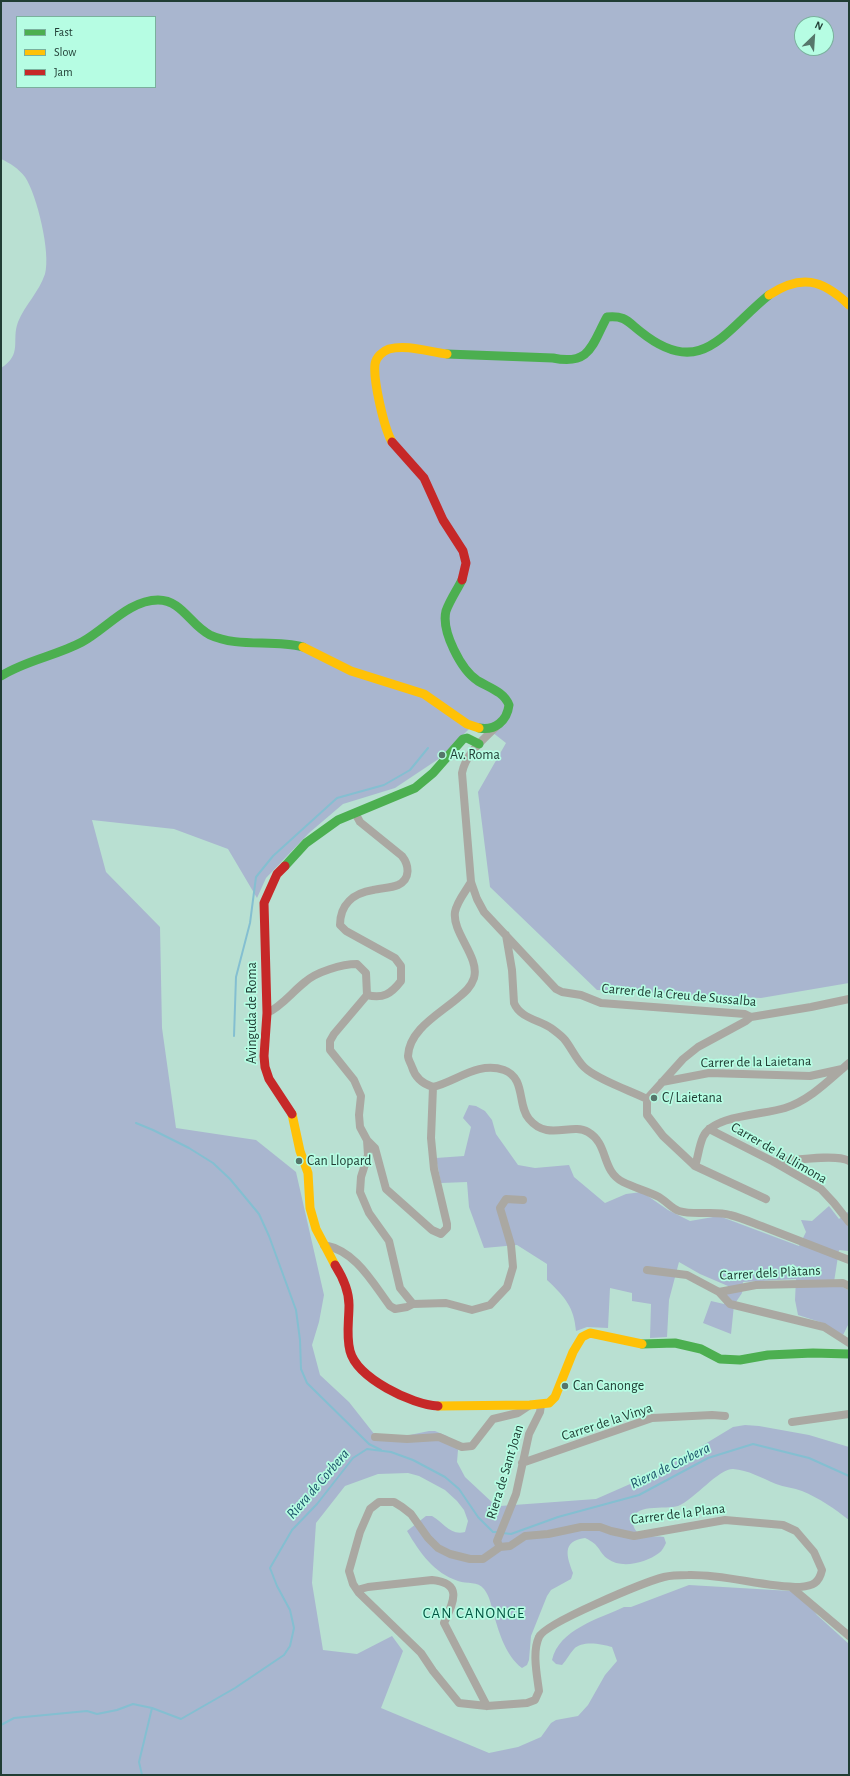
<!DOCTYPE html>
<html>
<head>
<meta charset="utf-8">
<style>
	body { margin:0 }
	#map { position:relative; width:850px; height:1776px; overflow:hidden; background:#b9e0d2; font-family:"Alegreya Sans",sans-serif }
	canvas { display:block }
	.frame { position:absolute; inset:0; border:2px solid #203d34; pointer-events:none }
	.legend { position:absolute; left:16px; top:16px; width:140px; height:72px; box-sizing:border-box; background:#b6fde3; border:1px solid #7ab09d; margin:0; padding:5px 7px; list-style:none; font-size:12px; color:#203d34 }
	.legend li { display:flex; align-items:center; gap:8px; height:20px }
	.legend b { width:20px; border:1px solid #7ab09d }
	.north { position:absolute; left:794px; top:16px; width:40px; height:40px; box-sizing:border-box; background:#b6fde3; border:1px solid #7ab09d; border-radius:50%; rotate:25deg; font-size:11px; font-weight:700; line-height:16px; text-align:center; color:#203d34 }
	.north::after { content:''; display:block; margin:auto; width:14px; height:18px; background:#56766b; clip-path:polygon(50% 0,100% 100%,50% 72%,0 100%) }
</style>
</head>
<body>
<div id="map">
<canvas width="850" height="1776"></canvas>
<div class="frame"></div>
<ul class="legend">
<li><b style="height:5px;background:#4caf50"></b>Fast</li>
<li><b style="height:5px;background:#ffc107"></b>Slow</li>
<li><b style="height:5px;background:#c62828"></b>Jam</li>
</ul>
<div class="north">N</div>
</div>
<script>
const c = document.querySelector('canvas').getContext('2d');
c.lineJoin = 'round';
function paint(path, color) { c.fillStyle = color; c.fill(path, 'evenodd'); }
function strokePath(path, color, width, dash) { c.strokeStyle = color; c.lineWidth = width; c.lineCap = dash ? 'butt' : 'round'; c.setLineDash(dash || []); c.stroke(path); }
function drawText(font, color, halo, rows, align = 'center') {
  c.font = font + ' "Alegreya Sans",sans-serif'; c.lineWidth = 3.5; c.setLineDash([]); c.textBaseline = 'middle'; c.strokeStyle = halo; c.fillStyle = color; for (const [text, x, y, turn = 0] of rows) {
    c.save(); c.translate(x, y); c.rotate((+turn || 0) * Math.PI / 180); c.textAlign = isNaN(turn) ? turn : align; if (halo) c.strokeText(text, 0, 0); c.fillText(text, 0, 0); c.restore();
  }
}
paint(new Path2D(`
	M1,1H849V983L761,998L597,990L490,887L478,792L506,743L483,725L475,723L440,758L395,788L343,804L309,833L266,878L257,898L228,849L174,829L92,820L106,872L160,927L162,1028L176,1128L256,1140L296,1172L324,1295L319,1322L312,1345L320,1375L349,1402L375,1435L405,1436L429,1431H435L447,1436L456,1445L458,1450L457,1462L465,1477L495,1505L500,1506L596,1499L662,1470L733,1427L745,1425L759,1426L809,1435L849,1447V1520C835,1509 819,1498 802,1491C794,1488 784,1487 776,1484C762,1478 748,1470 733,1469C718,1469 695,1499 678,1506C667,1510 629,1502 633,1524C636,1540 654,1535 664,1537L666,1543C664,1547 662,1551 659,1553C646,1563 621,1569 608,1559C598,1552 601,1545 585,1538C561,1541 567,1557 573,1573L571,1579L551,1590L547,1596L531,1636L529,1660L527,1665L522,1668C506,1656 499,1633 494,1615C491,1605 490,1597 484,1589C478,1581 467,1584 458,1581C434,1573 420,1553 407,1531L426,1516H432C443,1522 450,1536 465,1532L468,1521L464,1510L457,1501L445,1490L419,1476L408,1473L378,1474L345,1486L316,1523L312,1583L323,1650L357,1654L392,1636L403,1651L381,1708L489,1753L518,1747L541,1737L551,1723L556,1720L578,1716L588,1705L605,1675L617,1661L612,1647C602,1644 582,1640 574,1649C569,1654 567,1660 562,1665L556,1664L552,1660C559,1629 599,1619 624,1607H631L689,1585L791,1591L811,1607L817,1615L849,1644V1775H1V368C23,354 11,341 18,322C25,305 39,292 45,274C51,253 37,195 25,177C19,169 10,163 1,159ZM17,17H155V87H17ZM802,24H826V48H802Z
	M469,1105L476,1106L485,1111L492,1120L496,1134L518,1165L535,1168L569,1165L574,1177L605,1203L626,1194L642,1192L668,1210L690,1221L719,1216L799,1246L806,1232L801,1220L812,1221L829,1206L839,1219L849,1211V1250L848,1251L839,1250L834,1282L848,1290L849,1294V1323L843,1335L820,1322L798,1315L795,1300L796,1279L743,1282L742,1293L734,1305L731,1334L703,1323L711,1301L724,1304L728,1286L700,1274L679,1262L669,1300L667,1337L650,1338L651,1304L632,1301V1293L610,1288L608,1328L587,1327L576,1331C574,1307 565,1297 547,1280V1264L517,1245L484,1248L469,1207L467,1182L441,1183L436,1158L464,1156L471,1127L463,1118Z`), '#a9b6cf');
strokePath(new Path2D(`
	M234,1036L236,977L250,923L256,877L273,856L337,798L384,785L410,770L428,748
	M136,1123L153,1130L189,1148L213,1163L230,1179L259,1214L269,1236L296,1310L300,1340L301,1369L307,1383L369,1444L381,1450
	M503,1533L511,1534L558,1517L639,1495L708,1458L753,1444L809,1458L849,1476
	M1,1725L14,1718L87,1711L97,1714L117,1710L133,1704L152,1708L181,1719L235,1688L284,1655L290,1646L294,1628L290,1610L277,1586L270,1568L292,1530L317,1504L353,1458L367,1449L391,1452L413,1460L445,1477L459,1489L478,1517L493,1532H499
	M142,1775L139,1762L152,1708`), '#84bfd1', 2);
strokePath(new Path2D(`
	M497,726C483,740 466,753 462,773L471,882L477,899L484,912L556,989L562,992L581,995L601,1003L745,1014L751,1017L811,1007L849,999
	M355,813L360,822L402,856C409,865 411,879 398,885C391,888 381,888 373,890C354,893 340,904 340,925L346,931L395,958L401,966V981C391,994 383,999 367,995L334,1034L330,1041V1050L354,1080L361,1096L359,1115L360,1127L367,1140L368,1155L361,1177L360,1192L369,1213L389,1241L400,1288L413,1304
	M506,935L512,970L514,1003C520,1018 539,1020 551,1028C555,1031 562,1036 565,1040C572,1049 576,1059 584,1067C596,1079 631,1091 647,1099
	M267,1013C282,1006 291,993 305,982C316,972 342,964 357,964L366,973L367,995
	M662,1082L709,1073L810,1076L842,1069
	M433,1087C457,1081 478,1061 504,1070C526,1078 517,1105 529,1119C548,1142 571,1122 588,1132C609,1144 601,1171 623,1182C635,1188 648,1191 659,1197C666,1201 672,1209 679,1211C696,1216 714,1210 730,1215C742,1218 753,1223 764,1227C793,1238 821,1249 849,1260
	M647,1099V1115L663,1136L695,1166L766,1199
	M647,1099L683,1059L698,1047L746,1021L751,1017
	M709,1129L774,1162L821,1189L834,1203L849,1222
	M367,1140L375,1148L386,1189L432,1230L441,1234L447,1228V1224L434,1169L431,1138L433,1087C423,1084 415,1077 412,1067C411,1064 408,1059 408,1056C409,1029 441,1013 459,997C465,992 471,987 474,978C480,957 452,933 455,912C457,901 466,891 471,882
	M774,1162C790,1161 837,1153 849,1161
	M695,1166C698,1157 699,1146 703,1137C713,1115 763,1115 785,1108C810,1100 829,1080 849,1063
	M324,1245C356,1251 372,1282 390,1306L395,1309L407,1307L413,1304L446,1303L472,1310L490,1305L507,1287L513,1267L511,1245L500,1208L506,1199L523,1200
	M647,1270L687,1275L719,1292L756,1285L843,1283L849,1286
	M719,1292L730,1304L824,1327L849,1343
	M792,1422L849,1414
	M375,1437L407,1439L439,1437L462,1447L472,1446L493,1419L518,1413L530,1405
	M522,1463L652,1418L712,1415L725,1416
	M379,1502H394L402,1507L411,1514L428,1538L438,1548L450,1554L470,1559H483L500,1547L510,1546L525,1536L548,1534L581,1527H600L611,1531L634,1536L725,1520L783,1525L796,1531L814,1552L822,1570C819,1583 813,1586 800,1587C762,1587 726,1574 688,1575C680,1575 672,1575 664,1577C645,1582 545,1623 539,1637C532,1652 537,1675 539,1691L535,1700L527,1703L487,1706L459,1703L433,1671L421,1653L359,1593L353,1584L349,1571L360,1532L370,1509Z
	M500,1547L497,1541L516,1494L529,1434L540,1412L541,1405
	M791,1587L849,1636
	M357,1590L368,1587L432,1580C464,1583 453,1603 444,1623L487,1706`), '#aaa8a2', 8);
strokePath(new Path2D(`
	M447,354L553,358C591,366 592,344 607,317C625,315 628,322 641,332C702,381 725,330 769,295
	M462,580C457,590 450,600 446,611C441,631 461,670 478,681C490,688 504,692 509,705C507,721 495,731 479,728
	M1,676C26,660 56,656 82,642C106,629 129,600 158,600C182,600 190,625 210,635C238,648 273,639 303,647
	M285,866L306,843L338,820L415,788L433,773L463,739L467,738L479,744
	M642,1344L675,1343L701,1349L720,1359L740,1360L768,1355L813,1353L849,1354`), '#4caf50', 9);
strokePath(new Path2D(`
	M769,295C801,274 822,279 849,305
	M392,442C384,428 373,380 375,364C376,357 383,351 389,349C407,344 429,352 447,354
	M303,647L351,671L424,694L467,724L479,728
	M292,1114L300,1151L308,1173L310,1208L316,1229L335,1265
	M438,1406L530,1405L549,1403L555,1397L573,1352L582,1337L590,1333L642,1344`), '#ffc107', 9);
strokePath(new Path2D(`
	M392,442L424,478L443,520L463,551L466,563L462,580
	M285,866L277,874L264,903L267,1013L264,1056L265,1067L269,1079L292,1114
	M335,1265C342,1276 349,1291 349,1305C349,1320 346,1336 350,1351C357,1378 412,1405 438,1406`), '#c62828', 9);
for (const [x, y, r, color] of [
	[442,755,4,"#56766b"],
	[654,1098,4,"#56766b"],
	[299,1161,4,"#56766b"],
	[565,1386,4,"#56766b"]
]) { const dot = new Path2D(); dot.arc(x, y, r, 0, 2 * Math.PI); c.fillStyle = color; c.fill(dot); strokePath(dot, '#b6fde3', 1.5); }
drawText('14px', '#203d34', '#b6fde3', [
	["Av. Roma",450,755],
	["C/ Laietana",662,1098],
	["Can Llopard",307,1161],
	["Can Canonge",573,1386]
], 'left');
drawText('14px', '#203d34', '#b6fde3', [
	["Carrer de la Creu de Sussalba",679,995,5],
	["Avinguda de Roma",252,1013,-90],
	["Carrer de la Laietana",756,1062,-1],
	["Carrer de la Llimona",779,1153,30],
	["Carrer dels Plàtans",770,1273,-3],
	["Carrer de la Vinya",607,1422,-18],
	["Riera de Sant Joan",505,1472,-73],
	["Carrer de la Plana",678,1514,-7]
]);
drawText('italic 15px', '#1e546b', '#b6fde3', [
	["Riera de Corbera",670,1466,-26],
	["Riera de Corbera",318,1484,-49]
]);
c.letterSpacing = '1px';
drawText('15px', '#045743', '#b6fde3', [
	["CAN CANONGE",474,1613]
]);
c.letterSpacing = '0px';
</script>
</body>
</html>
